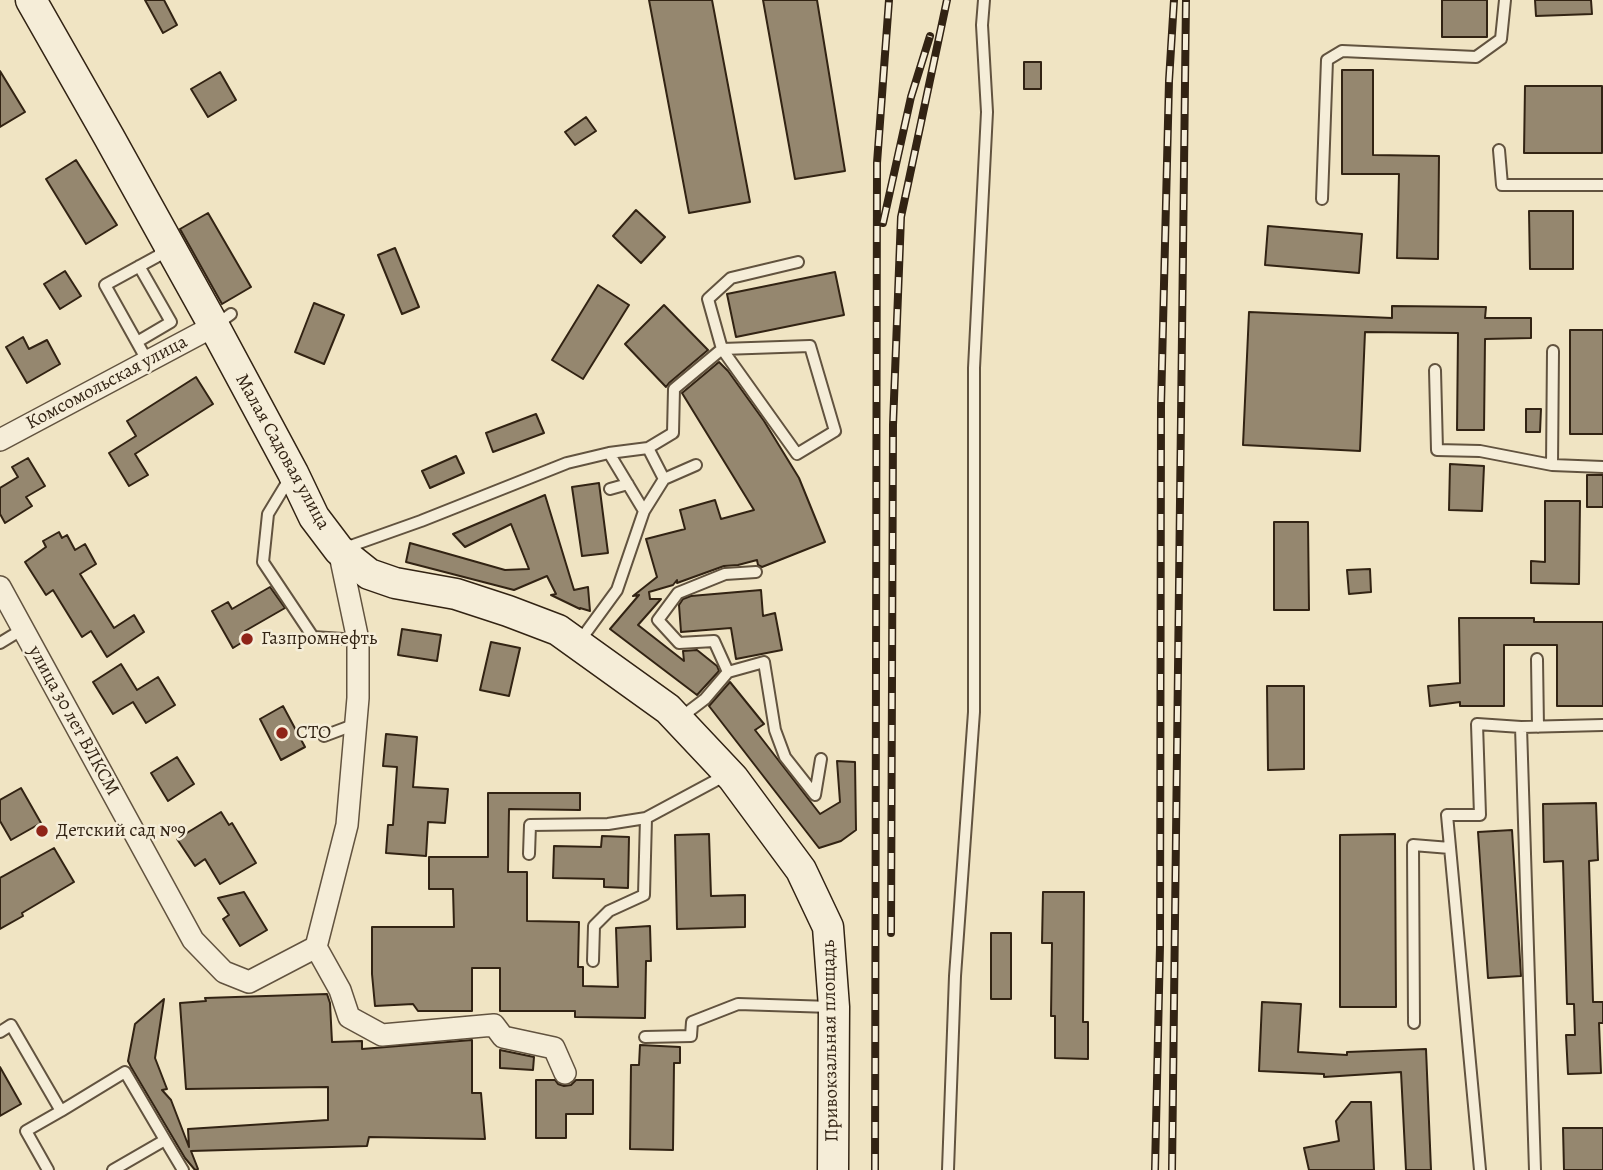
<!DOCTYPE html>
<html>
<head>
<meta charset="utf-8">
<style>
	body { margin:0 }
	canvas { display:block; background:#f0e4c3 }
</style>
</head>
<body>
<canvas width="1603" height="1170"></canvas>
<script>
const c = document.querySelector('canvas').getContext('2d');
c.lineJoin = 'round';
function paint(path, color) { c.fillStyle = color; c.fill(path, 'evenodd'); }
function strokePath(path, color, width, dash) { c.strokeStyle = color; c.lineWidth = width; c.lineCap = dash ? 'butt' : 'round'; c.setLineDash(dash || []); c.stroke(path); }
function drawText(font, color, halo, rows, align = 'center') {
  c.font = font + ' Alegreya,serif'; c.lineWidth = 5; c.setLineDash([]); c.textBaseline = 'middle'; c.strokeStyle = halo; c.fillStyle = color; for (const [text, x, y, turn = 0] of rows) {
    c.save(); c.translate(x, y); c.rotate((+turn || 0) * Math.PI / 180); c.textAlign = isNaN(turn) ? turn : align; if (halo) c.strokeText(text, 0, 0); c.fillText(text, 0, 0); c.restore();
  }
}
const building = new Path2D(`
	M145,0H164L177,25L163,33Z
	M649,0H712L750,202L689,213Z
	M763,0H817L845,171L795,179Z
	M1442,0H1487V37H1442Z
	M1535,0H1591L1592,14L1536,16Z
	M1024,62H1041V89H1024Z
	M1342,70H1373V155L1439,156L1438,259L1397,258L1399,174H1342Z
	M0,71L25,112L0,127Z
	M220,72L236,100L208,117L191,89Z
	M1525,86H1602V153H1524Z
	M586,117L596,131L575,145L565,132Z
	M76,160L117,225L86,244L46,179Z
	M636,210L665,237L641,263L613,236Z
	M1529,211H1573V269H1530Z
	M208,213L251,287L222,304L180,229Z
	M1268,226L1362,234L1359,273L1265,265Z
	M395,248L419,307L402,314L378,255Z
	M65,271L81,296L60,309L44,284Z
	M835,272L844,315L736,337L727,294Z
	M598,285L629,305L583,379L552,360Z
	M314,303L344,315L324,364L295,352Z
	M664,305L708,350L669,383L666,387L625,344Z
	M1392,306L1486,307L1485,318H1531V338L1485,339L1484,430H1457L1458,333L1365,332L1360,451L1243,445L1249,312L1392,318Z
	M1570,330H1603V434H1570Z
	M23,337L29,349L47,340L60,364L27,383L6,347Z
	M719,362L728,371L764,421L799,478L825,542L762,567L758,565L757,560L738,565L724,566L677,583V580L673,585L649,592L650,599H661L638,625L684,661L683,651L697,650L717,666L719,671L697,695L610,629L639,595L633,596L657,577L646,539L685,529L680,510L715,500L721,519L754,510L682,393Z
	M196,377L213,404L135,454L148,475L129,486L109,453L136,436L127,421Z
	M1526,409H1541L1540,432H1526Z
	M536,414L544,433L493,452L486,433Z
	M456,456L464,473L430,488L422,471Z
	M28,458L45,486L26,497L32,506L5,523L0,514V488L18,477L12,467Z
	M1450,464L1484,466L1482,511L1449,510Z
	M1587,475H1603V507H1587Z
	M599,483L608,553L582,556L572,487Z
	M545,495L574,590L588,587L590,611L580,608V609L551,595L556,594L547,576L514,590L406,562L410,543L505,570L529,569L511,524L465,547L453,534Z
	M1545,501H1580L1579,584L1531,583V561L1545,562Z
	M1274,522H1308L1309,610H1274Z
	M59,532L62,538L67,535L75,550L85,544L96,564L80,574L114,628L134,615L144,632L107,657L91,631L82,637L53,590L46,595L25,562L46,547L43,541Z
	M1370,569L1371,592L1349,594L1347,570Z
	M270,587L285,608L245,631L249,638L233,648L212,611L228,602L232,609Z
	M761,590L763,616L775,613L782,650L736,659L731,628L681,632L679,605L683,599L691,596Z
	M1459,618H1534V622H1603V706H1557V645H1504V706H1460V702L1430,706L1428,686L1460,683Z
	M402,629L441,635L437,661L398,655Z
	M491,642L520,648L509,696L480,690Z
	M121,664L137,690L158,677L175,705L146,723L133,702L113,714L93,682Z
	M730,682L764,724L755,730L820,814L840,802L837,761L855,762L856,830L841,841L819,848L709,706Z
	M1267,686H1304V769L1268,770Z
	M283,706L305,747L281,760L260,719Z
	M386,734L417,737L413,787L448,789L445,823L428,822L426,856L386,853L388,825H393L397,767L383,766Z
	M177,757L194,784L168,801L151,773Z
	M21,788L41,823L11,840L0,821V800Z
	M488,793H580V810L509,809L508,872H527V921L579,922L578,967H583V986L618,987L616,928L650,926L651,961H646L645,1018L575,1017V1011H500V968H472V1011H418L413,1004L375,1006L372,974V927H454L453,889H429V857H488Z
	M1596,803L1598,860L1589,861L1593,1002H1603V1023H1599L1601,1073L1568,1074L1566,1035H1575L1574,1004H1567L1563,861L1544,862L1543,804Z
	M221,812L229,825L232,823L256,863L220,884L205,859L195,866L177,839Z
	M1512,830L1521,976L1488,978L1478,832Z
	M709,834L711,896L745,895V927L677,929L675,835Z
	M1395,834L1396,1007H1340V835Z
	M602,836L629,837L628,888L604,887V879L553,878L554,846L601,847Z
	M54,848L74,882L22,913L23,916L0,929V878Z
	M244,892L267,930L240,946L223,919L229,915L218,898Z
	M1043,892H1084L1083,1022H1088V1059L1055,1058V1016H1051L1052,943H1042Z
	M991,933H1011V999H991Z
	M327,994L330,1003L332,1042L362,1041V1049L472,1040V1093H481L485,1139L369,1137L367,1146L191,1151L198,1169L195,1170L185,1158L131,1067L128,1061L135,1024L164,999L155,1058L167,1089L162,1090L171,1100L189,1147L188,1129L328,1120V1087L186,1089L180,1003L206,1001L205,998Z
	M1262,1002L1301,1004L1298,1052L1347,1055V1052L1426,1049L1431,1170H1406L1401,1072L1324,1077V1074L1259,1071Z
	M640,1045L680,1047V1063H674L673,1150L630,1149L631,1065H639Z
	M500,1050L534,1057L533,1070L500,1068Z
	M0,1067L21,1104L0,1116Z
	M536,1080H555L558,1084L564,1086L571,1085L576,1080H593V1114H566V1138H536Z
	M1351,1102H1371L1374,1170H1309L1304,1148L1339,1141L1336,1121Z
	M1563,1128H1603V1170H1564Z`);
paint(building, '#95876f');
strokePath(building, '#322313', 2);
const lane = new Path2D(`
	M1499,150L1502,185H1603
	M1322,199L1327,60L1342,51L1476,57L1501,39L1505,0
	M216,325L231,314
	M137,342L171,322L139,266
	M810,346L835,431L797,454L722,349Z
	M1553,351L1552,465L1603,467
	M148,362L105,285L158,256L164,246
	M1435,370L1437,450L1480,451L1552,465
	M648,448L673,433L674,389L722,349L708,299L731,278L798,262
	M609,453L644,511
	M291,476L268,514L263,562L313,637L358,640
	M664,479L696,465
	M610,489L628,484
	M345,548L421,521L567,463L609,453L648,448L664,479L644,511L617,590L579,642
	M0,643L23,629
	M1537,659L1538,727
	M728,672L764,662L775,730L785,757L815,795L821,759
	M680,718L705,699L728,672L714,641L679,643L658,620L678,593L725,574L756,572
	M324,736L356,724
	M529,854L530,825L608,824L646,818
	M593,961L594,926L609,911L644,895L646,818L726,775
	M1414,1023L1413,845L1450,848
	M0,1032L11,1025L61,1111L26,1131L48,1170
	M645,1037L691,1036L692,1022L738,1004L831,1007
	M61,1111L125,1072L165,1140
	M113,1170L165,1140L183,1170
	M948,1170L955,976L974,712V368L987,112L982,25L984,0
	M1480,1170L1447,815H1480L1477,724L1521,727
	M1535,1170L1521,727L1603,725`);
const street = new Path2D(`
	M0,440L214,326
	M0,587L193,940L224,972L249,982L316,947L347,825L358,698V640L339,550
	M316,947L340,990L349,1017L382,1035L494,1025L503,1037L554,1048L565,1073`);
const secondary = new Path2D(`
	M31,0L109,137L214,326L293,473L314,517L339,550L369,574L395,583L456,594L508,611L558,630L668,709L733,778L801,870L828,927L834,1007L833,1170`);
strokePath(lane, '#62533f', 14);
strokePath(street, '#62533f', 24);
strokePath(secondary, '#322313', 33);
strokePath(lane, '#f5edd8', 10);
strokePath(street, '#f5edd8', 21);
strokePath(secondary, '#f5edd8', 30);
const rail = new Path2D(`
	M883,223L911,97L930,36
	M891,933L893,425L901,217L947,0
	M875,1170L877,163L889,0
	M1155,1170L1160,946L1161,406L1169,81L1174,0
	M1172,1170L1186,0`);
strokePath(rail, '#322313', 8);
strokePath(rail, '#f5edd8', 5, [16]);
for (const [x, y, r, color] of [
	[247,639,7,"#8f2418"],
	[282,733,7,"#8f2418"],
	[42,831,7,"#8f2418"]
]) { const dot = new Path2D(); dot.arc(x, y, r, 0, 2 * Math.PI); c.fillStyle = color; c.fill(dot); strokePath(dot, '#f5edd8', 2.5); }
drawText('19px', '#322313', '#f5edd8', [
	["Комсомольская улица",107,383,-28],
	["Малая Садовая улица",282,452,61],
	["улица 30 лет ВЛКСМ",73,721,61],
	["Привокзальная площадь",831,1041,-91]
]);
drawText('19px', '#322313', '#f5edd8', [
	["Газпромнефть",261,639],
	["СТО",296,733],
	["Детский сад №9",56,831]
], 'left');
</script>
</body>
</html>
